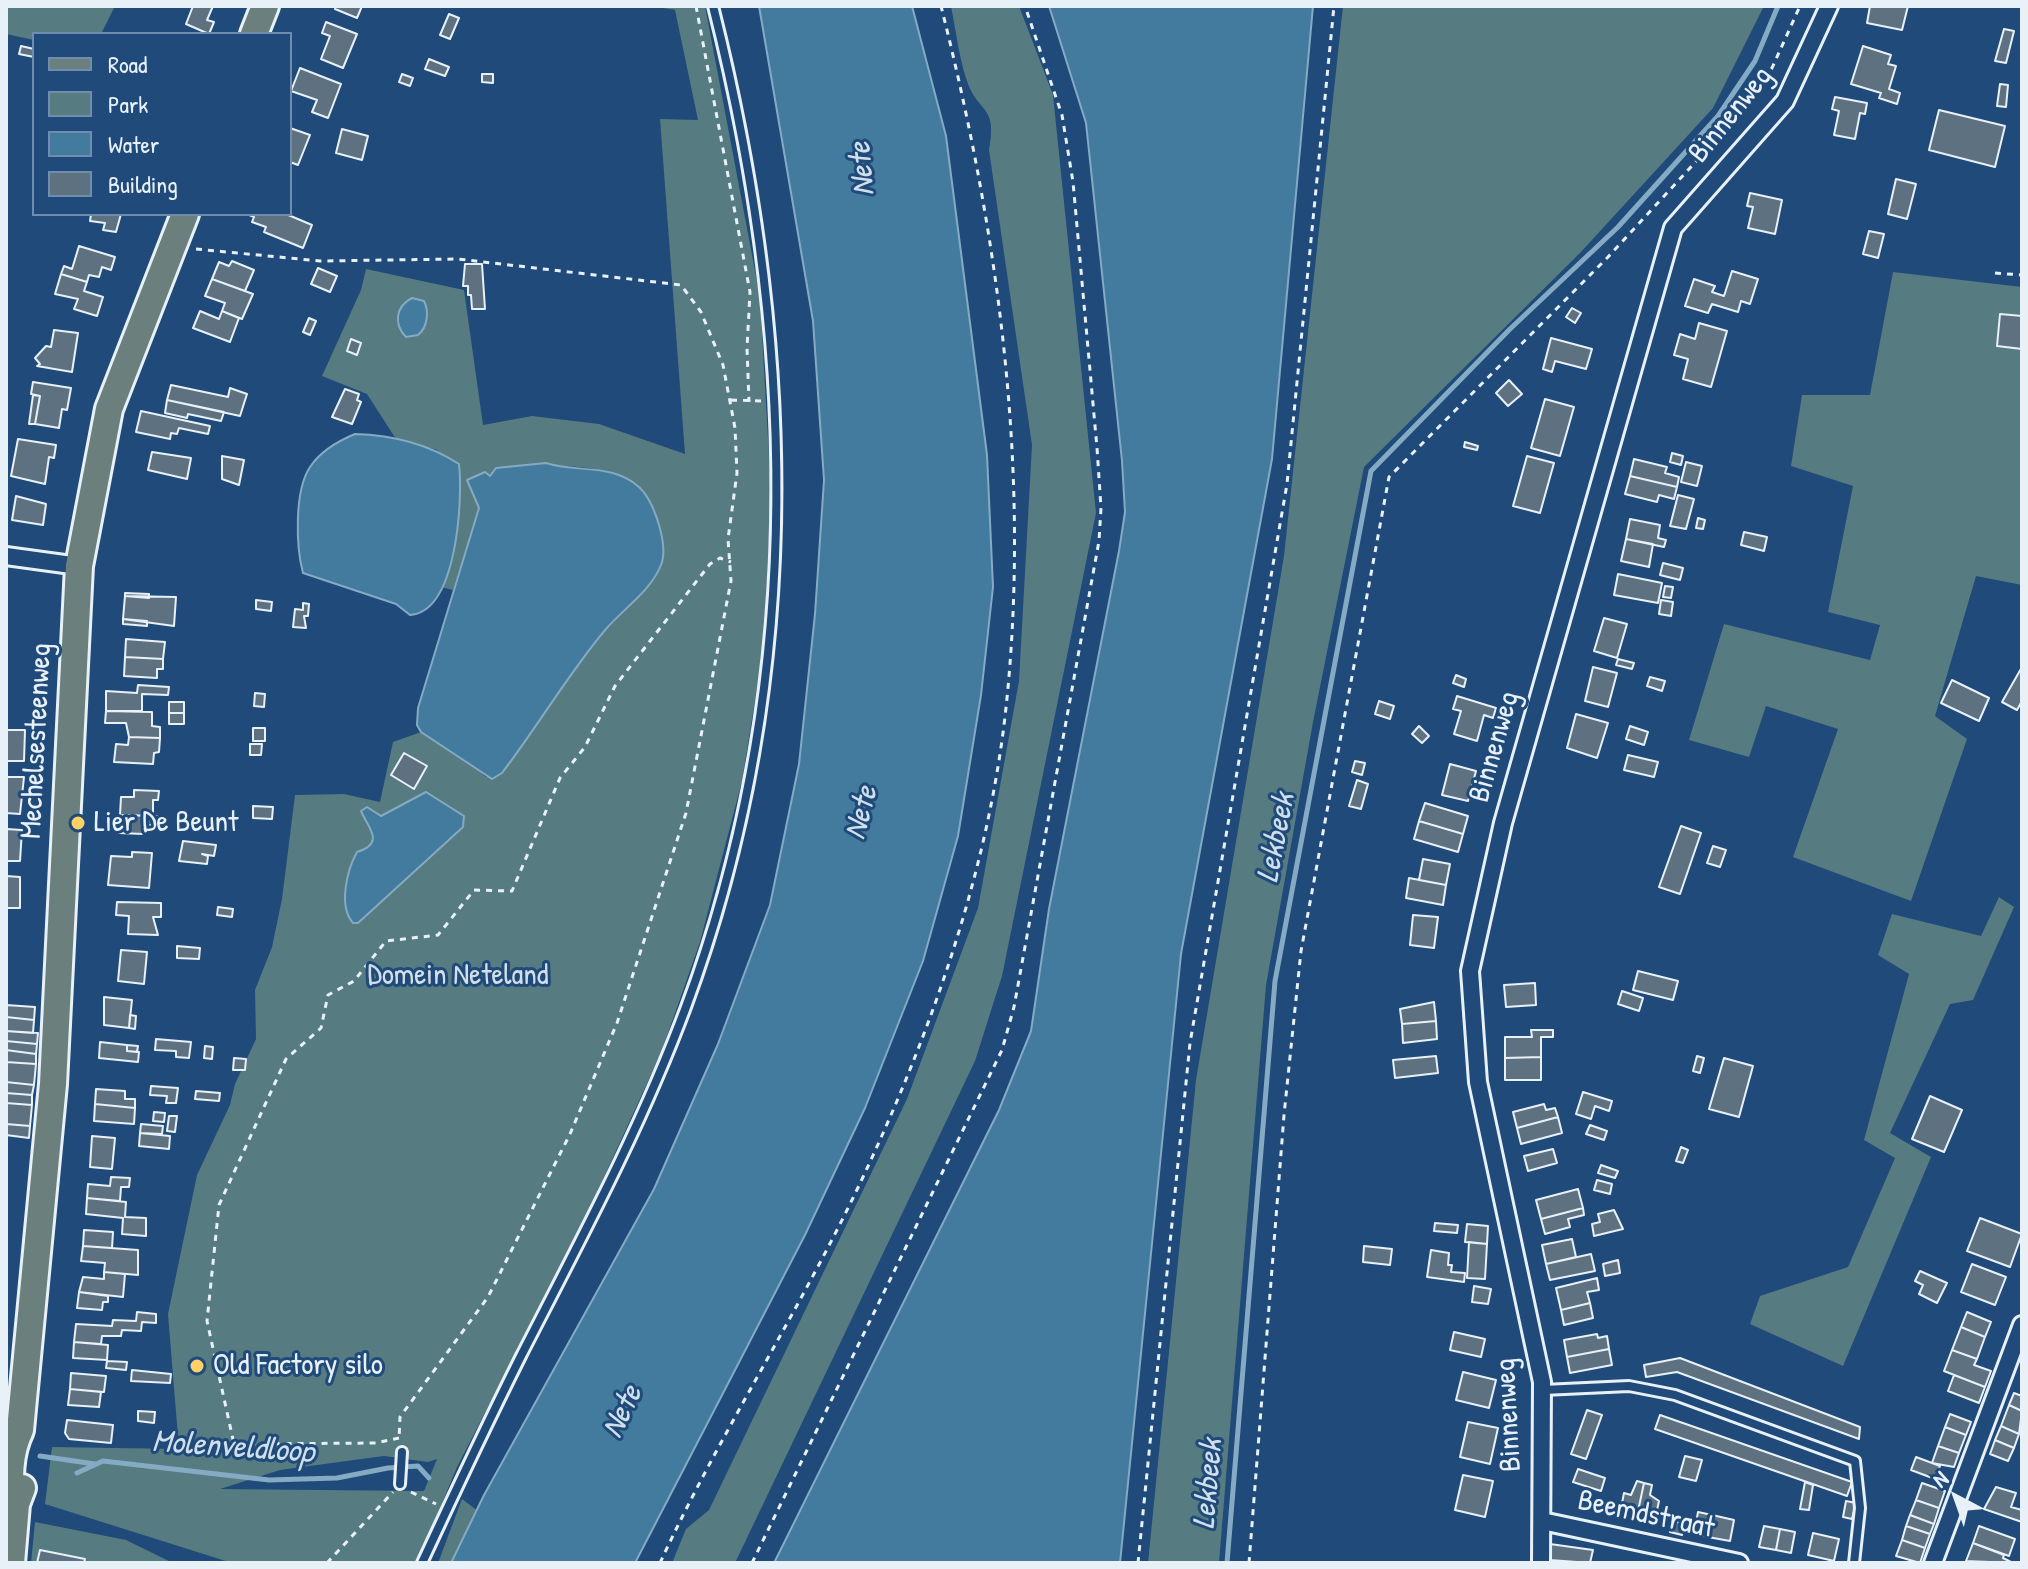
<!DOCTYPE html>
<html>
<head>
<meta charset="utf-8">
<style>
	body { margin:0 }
	#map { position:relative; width:2028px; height:1569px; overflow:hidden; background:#1f4a7a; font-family:"Patrick Hand",sans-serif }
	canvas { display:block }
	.frame { position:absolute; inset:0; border:8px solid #e8f1f8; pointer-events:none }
	.legend { position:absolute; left:32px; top:32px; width:260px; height:184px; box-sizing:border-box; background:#1f4a7a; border:2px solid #6f8dac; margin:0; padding:10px 14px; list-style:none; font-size:24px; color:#e8f1f8 }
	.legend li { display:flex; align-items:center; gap:16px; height:40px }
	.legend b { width:40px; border:2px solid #6f8dac }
	.north { position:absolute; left:1916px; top:1457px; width:80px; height:80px; -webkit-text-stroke:6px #1f4a7a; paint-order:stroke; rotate:319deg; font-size:22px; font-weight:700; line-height:32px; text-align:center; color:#e8f1f8 }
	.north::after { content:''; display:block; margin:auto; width:28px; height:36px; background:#e8f1f8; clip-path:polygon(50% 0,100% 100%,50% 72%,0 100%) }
</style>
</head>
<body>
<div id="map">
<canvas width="2028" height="1569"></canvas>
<div class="frame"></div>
<ul class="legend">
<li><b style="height:10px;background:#6b7f7c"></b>Road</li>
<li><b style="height:22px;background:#567b81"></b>Park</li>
<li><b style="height:22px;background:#437b9f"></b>Water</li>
<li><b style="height:22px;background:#5e7180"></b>Building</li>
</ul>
<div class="north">N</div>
</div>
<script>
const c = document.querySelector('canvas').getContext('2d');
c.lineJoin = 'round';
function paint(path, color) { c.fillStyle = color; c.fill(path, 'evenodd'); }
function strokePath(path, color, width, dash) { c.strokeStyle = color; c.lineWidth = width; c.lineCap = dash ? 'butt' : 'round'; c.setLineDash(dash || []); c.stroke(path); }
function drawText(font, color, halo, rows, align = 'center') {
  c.font = font + ' "Patrick Hand",sans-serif'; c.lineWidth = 6; c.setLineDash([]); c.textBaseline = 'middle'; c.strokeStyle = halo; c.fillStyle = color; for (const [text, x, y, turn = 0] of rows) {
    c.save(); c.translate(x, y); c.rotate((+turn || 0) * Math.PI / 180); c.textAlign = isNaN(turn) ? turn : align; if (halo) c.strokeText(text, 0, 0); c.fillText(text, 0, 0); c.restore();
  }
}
paint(new Path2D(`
	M6,6H115L101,34H34V40L6,34Z
	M651,6H705L760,297L771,492L764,644L742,781L700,942L661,1053L581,1227L457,1467L417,1563H232L45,1504L52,1447L179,1449L168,1314L197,1175L230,1105L235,1084L256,1039L255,990L272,947L282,899L295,795L344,794L380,802L393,742L421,732L468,761L486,777L502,773L544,710L606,630L654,579L662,563L664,550L656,523L639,486C596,460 544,465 497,468L479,508L453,590L441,587L455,546L437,450L396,439L367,394L322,376L361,290L366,269L464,290L483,425L532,416L599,424L685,454L660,119L698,120L675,10ZM384,1456L428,1462L437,1459L424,1491L220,1489L280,1470Z
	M951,6H1019L1053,95L1096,513L1002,976L975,1061L735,1563H672L686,1529L709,1510L907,1099L978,908L1019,681L1032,445L989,150C998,104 978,114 967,81C959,58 956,31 951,6Z
	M1343,6H1764L1713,108L1580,253L1364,467L1313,722L1266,985L1219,1563H1148L1196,1080L1284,556Z
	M1893,272L2022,287V585L1976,576L1935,716L1967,739L1911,901L1793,857L1838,729L1766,706L1749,757L1689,740L1724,624L1870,660L1880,625L1828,612L1853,486L1791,466L1802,395H1870Z
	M1999,897L2014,907L1973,1000L1950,1004L1890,1133L1931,1157L1843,1366L1750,1324L1760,1296L1848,1267L1895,1158L1864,1140L1909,974L1878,955L1892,914L1981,936Z
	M462,1499L482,1514L461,1563H438Z
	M35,1522L126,1540L173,1563H31Z`), '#567b81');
const water = new Path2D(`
	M759,6H912L946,136L987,455L993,587L981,695L958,836L923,961L865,1108L805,1235L635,1563H451L484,1495L654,1189L718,1044L770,905L799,764L815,614L824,480L813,321Z
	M1049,6H1313L1272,459L1181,954L1120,1563H774L999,1110L1031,1031L1049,909L1119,551L1125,512L1122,461L1086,123Z
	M412,298L424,301C429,311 428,327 418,335L406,337C393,324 396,306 412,298Z
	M355,434C392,435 428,444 459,464C463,500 457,612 410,615L396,604L303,573C296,547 294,491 310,467C320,452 338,441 355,434Z
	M546,463C576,473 613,463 639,487C654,501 669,545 661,565C650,592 624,608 606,629C568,674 538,726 502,773L492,779L421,732L417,725L418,708L479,508L467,480L485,472L490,476L496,468Z
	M426,792L464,816L463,827L358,923H353C338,906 347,870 357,852C386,843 368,828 361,811L367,807L381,816Z`);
paint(water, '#437b9f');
strokePath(water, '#85aac3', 2);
strokePath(new Path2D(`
	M40,1456L95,1464
	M77,1473L103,1461L269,1480L337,1478L388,1468L418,1466L429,1478
	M1227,1563L1275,981L1371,471L1510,329L1618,227L1718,116L1755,61L1778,6`), '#85aac3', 5);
const building = new Path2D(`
	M193,6H213L207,20L214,22L209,34L186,24Z
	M336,6H362L357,18L335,9Z
	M1870,6H1908L1902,30L1867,23Z
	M449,14L459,18L450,39L440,35Z
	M326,22L357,34L343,68L321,59L330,36L322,33Z
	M2004,29L2014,31L2006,63L1995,61Z
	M21,46L34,49V57L19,54Z
	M1863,46L1891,55L1888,64L1896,66L1889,89L1900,93L1897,104L1879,98L1881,93L1851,84Z
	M429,59L449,67L445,76L425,69Z
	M300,68L341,84L328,118L312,112L317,100L291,91Z
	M402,74L413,78L410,86L399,82Z
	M482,74H493V83L482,82Z
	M2000,84L2008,85L2006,107L1997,106Z
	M1835,97L1867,103L1865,114L1860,113L1855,139L1834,135L1839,111L1832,109Z
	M1939,110L2005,126L1995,167L1929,150Z
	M290,128L310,135L298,165L290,162Z
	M342,129L368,136L362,160L336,153Z
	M1896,179L1916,184L1907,219L1888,214Z
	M1750,193L1782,200L1775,234L1748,228L1753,207L1747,206Z
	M91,214H121L116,232L103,230L105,223L90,221Z
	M247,214H286L312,225L303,248L264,232L266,227L252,222L254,217Z
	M1869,231L1884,234L1878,258L1863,254Z
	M79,246L115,257L111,270L102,267L99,277L89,275L87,282L61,274L64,266L72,269Z
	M232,261L254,270L245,291L212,279L219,262L229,266Z
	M465,264H482L485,309H472L471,295H468V286H463Z
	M318,268L337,276L330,292L311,284Z
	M1732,271L1758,279L1750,304L1741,301L1738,312L1712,304L1708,313L1685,306L1694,279L1715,286L1712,292L1724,296Z
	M61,274L87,282L84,291L103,297L97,316L74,309L78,299L55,294Z
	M212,279L253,294L242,319L222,311L225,303L205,296Z
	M1572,308L1581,313L1575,323L1566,317Z
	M200,311L219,319L222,311L239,318L230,342L193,328Z
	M2000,314L2022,316V349L1997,346Z
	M309,318L316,321L310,335L303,332Z
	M1699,323L1727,331L1711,387L1683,379L1688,359L1674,355L1680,334L1695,339Z
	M54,330L78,333L72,372L37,366L40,364L35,358L46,346L51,347Z
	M1551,338L1592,349L1586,369L1555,361L1552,372L1543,369Z
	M351,339L361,343L357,355L347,351Z
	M1509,380L1522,394L1508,406L1496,393Z
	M33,382L71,388L67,410L62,409L59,428L35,424L40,396L31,394Z
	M171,385L228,397L230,388L247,394L240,416L167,400Z
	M345,389L359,394L357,400L361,402L352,424L332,417Z
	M33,395L40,396L35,424H29Z
	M1545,399L1574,407L1560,456L1531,448Z
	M167,400L224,412L221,421L188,414L187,418L165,413Z
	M141,411L210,426L208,434L179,428L177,434L171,433L170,439L136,432Z
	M18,439L56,445L54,458L49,457L45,484L11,476Z
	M1465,442L1478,446L1477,450L1464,447Z
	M152,452L191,458L187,479L148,470Z
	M1672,453L1683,456L1681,465L1670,462Z
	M222,456L244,460L239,485L222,479Z
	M1527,456L1554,463L1540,513L1513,506Z
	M1634,459L1667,467L1665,473L1679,477L1677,487L1630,476Z
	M1686,462L1702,466L1697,486L1681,482Z
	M1630,476L1677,487L1674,499L1659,495L1657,502L1625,494Z
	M1678,495L1694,499L1686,529L1670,526Z
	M16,496L46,504L43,525L12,520Z
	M1698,518L1705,520L1703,529L1696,528Z
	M1630,519L1660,525L1658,538L1666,540L1664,547L1626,539Z
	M1744,532L1767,537L1764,551L1741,545Z
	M1626,539L1653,544L1649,567L1621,561Z
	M1663,563L1683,568L1680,580L1660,575Z
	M1618,574L1662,583L1658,603L1614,595Z
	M1665,586L1673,587L1671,598L1663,597Z
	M125,593L149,594V598L125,596Z
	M125,596L176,597L174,626L123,619Z
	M256,600L272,602L271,611L256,609Z
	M1661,600L1673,602L1671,616L1659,614Z
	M303,603L309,604L308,616H304L306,628L293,627L295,609L303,610Z
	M1604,618L1627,624L1617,658L1594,651Z
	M123,619L147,621V626L123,624Z
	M126,639L165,642L163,659L125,657Z
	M125,657L163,659V669H157V678L124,676Z
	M1618,659L1634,663L1632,669L1616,665Z
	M1593,667L1617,673L1608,707L1585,701Z
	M2022,667V701L2017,710L2002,702Z
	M1456,675L1466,679L1464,687L1453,683Z
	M1650,677L1665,681L1662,691L1647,686Z
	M1952,680L1989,698L1979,721L1941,703Z
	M138,685L169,687L168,695L142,694V711H106V691L137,693Z
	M255,693L265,694L264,707L254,706Z
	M1457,696L1496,708L1493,718L1484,715L1477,741L1454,734L1461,711L1453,709Z
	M1379,701L1394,706L1390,719L1375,714Z
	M169,702H184V713H169Z
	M106,711L152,712V726L160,727V738L129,737L126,723H105Z
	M169,713H184V724H169Z
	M1576,714L1608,723L1597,758L1567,748Z
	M1419,726L1429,736L1422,743L1412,734Z
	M1630,726L1648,732L1644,745L1626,739Z
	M253,728H265V741H253Z
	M6,730H25L24,761H6Z
	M129,737L160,738L159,752L154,753L153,764L114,762L116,744L128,745Z
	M250,744H262L261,755H250Z
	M404,753L427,766L414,789L391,775Z
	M1628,755L1658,762L1654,777L1624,770Z
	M1355,761L1365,763L1362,775L1352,772Z
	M1450,764L1476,771L1468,801L1442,795Z
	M6,777H24L20,814L6,813Z
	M1357,780L1368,784L1361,809L1349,806Z
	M134,790L159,791L158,800H153V816L120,815L121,797H134Z
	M1425,803L1468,816L1463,834L1419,821Z
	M253,806L273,807L272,819L253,818Z
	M120,815L159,816L158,823L144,827V834L119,833Z
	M1419,821L1463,834L1458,852L1414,839Z
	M1681,826L1701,833L1680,894L1659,887Z
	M6,829L22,830L20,861H6Z
	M183,841L216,845L214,856L202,854L208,856L207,864L179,861Z
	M1713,846L1726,850L1720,867L1707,863Z
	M132,852L152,853L149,888L108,885L111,856L132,857Z
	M1423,859L1450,864L1446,885L1419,880Z
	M6,876L20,877V908H6Z
	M1409,878L1446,885L1443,905L1406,898Z
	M117,902L161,903V917H153L158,935L128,934L129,916L116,915Z
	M218,907L233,909L232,917L217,915Z
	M1413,915L1438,917L1434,948L1410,945Z
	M177,946L200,948L199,959L177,958Z
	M121,950L147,952L144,984L118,981Z
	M1638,971L1678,981L1673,1000L1633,990Z
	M1535,983L1536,1005L1506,1007L1504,985Z
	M1622,991L1643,998L1639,1011L1618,1004Z
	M104,997L132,1000L129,1028L104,1025Z
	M1434,1002L1436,1021L1402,1024L1400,1009Z
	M6,1005L35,1007L34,1020L6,1017Z
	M130,1015L136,1016L135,1029L129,1028Z
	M6,1017L34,1020L33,1033L6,1031Z
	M1436,1021L1437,1039L1403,1043L1402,1024Z
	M1531,1030H1553V1037H1541V1057L1505,1058V1037H1532Z
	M6,1031L38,1033L37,1044L6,1041Z
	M156,1039L191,1042L189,1058L176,1057V1051L155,1050Z
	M6,1041L37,1044L36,1054L6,1050Z
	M100,1042L127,1045V1051L139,1052L138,1062L99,1058Z
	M127,1045L138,1046L137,1052L127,1051Z
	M205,1046L213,1047L212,1059L204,1058Z
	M6,1050L36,1054V1064L6,1062Z
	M1436,1056L1438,1073L1395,1078L1393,1060Z
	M1697,1056L1704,1058L1700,1073L1693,1071Z
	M1541,1057V1080H1505V1058Z
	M234,1058L246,1059L245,1070H233Z
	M1724,1058L1753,1066L1739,1117L1709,1109Z
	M6,1062L36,1064L34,1085L6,1082Z
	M6,1082L34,1085L32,1095L6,1093Z
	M151,1086L178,1088L176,1103H166L167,1096L150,1095Z
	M96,1089L125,1091V1099H135V1108L95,1104Z
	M196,1091L220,1093L219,1101L195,1099Z
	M1583,1092L1612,1101L1609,1111L1595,1106L1591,1119L1576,1114Z
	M6,1093L32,1095V1105L6,1103Z
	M1930,1096L1962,1110L1944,1152L1912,1139Z
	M6,1103L32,1105L30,1126L6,1124Z
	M95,1104L135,1108L134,1124L94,1121Z
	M1544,1104L1546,1110L1555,1108L1558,1117L1517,1128L1513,1112Z
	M154,1112L165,1113L164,1122L153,1121Z
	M169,1116H177L175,1132L167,1131Z
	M1558,1117L1562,1133L1521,1144L1517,1128Z
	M6,1124L30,1126L29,1138L6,1135Z
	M141,1124L163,1126L162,1134L140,1133Z
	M1590,1125L1607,1131L1604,1140L1586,1134Z
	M140,1133L170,1136L169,1149L139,1146Z
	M92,1136L115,1138L112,1169L90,1167Z
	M1681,1147L1688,1150L1683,1163L1676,1161Z
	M1553,1149L1557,1163L1528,1171L1524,1156Z
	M1601,1165L1618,1171L1615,1178L1598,1173Z
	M111,1177L130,1178L129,1187H121L120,1201L87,1198L88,1184L110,1186Z
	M1597,1180L1612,1184L1610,1194L1594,1190Z
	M1578,1189L1583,1208L1541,1219L1536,1200Z
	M87,1198L126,1202L125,1217L146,1218V1236L122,1234L123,1218L86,1214Z
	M1583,1208L1584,1215L1568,1219L1570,1227L1545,1234L1541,1219Z
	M1614,1210L1623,1229L1594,1236L1592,1224L1600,1222L1598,1214Z
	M1980,1218L2022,1234L2010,1267L1967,1251Z
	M1435,1223L1458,1225L1457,1233L1434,1231Z
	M1467,1224L1488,1226L1487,1244L1465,1242Z
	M84,1230L113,1232L112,1248L83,1246Z
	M1572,1239L1576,1257L1546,1264L1542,1245Z
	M1469,1242L1487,1244L1485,1279L1467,1278Z
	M83,1246L138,1250V1275L104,1272L105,1263L81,1261Z
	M1364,1246L1392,1249L1390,1265L1363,1262Z
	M1431,1250L1449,1253L1448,1265H1452L1451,1272L1465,1273L1464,1282L1427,1277Z
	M1591,1254L1595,1271L1550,1280L1546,1264Z
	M1618,1260L1620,1273L1605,1276L1603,1264Z
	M1972,1264L2006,1277L1995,1305L1961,1292Z
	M1920,1271L1947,1283L1937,1303L1919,1294L1923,1285L1915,1281Z
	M104,1272L125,1274L123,1297L79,1292L83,1277L104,1279Z
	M1597,1278L1599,1290L1587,1292L1590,1303L1561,1310L1556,1288Z
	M1474,1286L1491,1289L1488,1304L1472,1302Z
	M79,1292L108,1296V1302H103L102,1310L77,1308Z
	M1590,1303L1593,1318L1564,1325L1561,1310Z
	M137,1312L156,1314V1323L142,1322L141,1331L122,1330L121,1336H102L101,1344L74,1342L76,1324L112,1326L113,1320L136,1321Z
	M1967,1312L1991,1322L1985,1337L1961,1327Z
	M1961,1327L1985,1337L1977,1359L1952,1350Z
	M1454,1332L1485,1339L1481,1357L1450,1350Z
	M1597,1334L1598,1338L1607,1336L1609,1349L1567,1357L1564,1340Z
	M74,1342L108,1345L107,1360L73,1358Z
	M1609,1349L1612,1365L1570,1373L1567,1357Z
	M1952,1350L1977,1359L1974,1365L1991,1371L1985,1387L1944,1371Z
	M1680,1358L1860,1427L1859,1439L1677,1372L1646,1377L1644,1365Z
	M107,1361L127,1362L126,1370L106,1368Z
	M132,1370L171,1374L170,1383L131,1381Z
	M1463,1372L1496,1380L1489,1408L1456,1400Z
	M71,1373L106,1376L104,1392L70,1389Z
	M1954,1375L1985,1387L1979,1403L1948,1391Z
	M70,1389L101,1392L99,1407L68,1405Z
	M2014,1393L2022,1396V1411L2009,1405Z
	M2009,1405L2022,1411L2019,1434L2001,1426Z
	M1587,1410L1602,1415L1586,1459L1571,1454Z
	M138,1411L155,1412L154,1423L138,1421Z
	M1950,1414L1971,1422L1966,1435L1945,1427Z
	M1660,1415L1852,1482L1847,1496L1655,1429Z
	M67,1420L113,1425L111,1443L69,1439L65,1433Z
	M1468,1422L1498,1428L1490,1464L1460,1457Z
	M2001,1426L2019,1434L2014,1448L1995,1440Z
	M1945,1427L1966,1435L1959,1453L1938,1446Z
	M1995,1440L2014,1448L2008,1461L1990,1454Z
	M1938,1446L1959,1453L1954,1467L1932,1463Z
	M1685,1456L1702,1460L1696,1481L1679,1477Z
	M1916,1457L1940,1466L1935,1479L1911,1470Z
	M1578,1469L1605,1478L1601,1491L1573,1482Z
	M1463,1475L1493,1481L1485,1517L1455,1510Z
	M1637,1481L1644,1483L1637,1516L1621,1508L1624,1493L1631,1495Z
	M1805,1482L1813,1485L1809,1510L1800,1509Z
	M1644,1483L1652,1485L1650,1495L1659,1501L1656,1515L1651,1514L1650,1518L1637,1516Z
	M1922,1483L1945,1491L1939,1508L1916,1500Z
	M1996,1487L2016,1493L2011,1507L2022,1510V1522L1984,1509Z
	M1916,1500L1939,1508L1934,1524L1910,1515Z
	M1846,1501L1856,1503L1852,1519L1843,1517Z
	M1698,1512L1712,1515L1708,1537L1694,1534Z
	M1712,1515L1734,1520L1730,1541L1708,1537Z
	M1910,1515L1934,1524L1930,1534L1906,1526Z
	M1673,1521L1685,1524L1682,1535L1670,1532Z
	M1764,1526L1780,1529L1776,1550L1759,1547Z
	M1906,1526L1930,1534L1925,1548L1902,1540Z
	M1979,1526L2015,1539L2009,1556L1973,1543Z
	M1780,1529L1795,1532L1791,1553L1776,1550Z
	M1813,1533L1839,1539L1834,1561L1808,1555Z
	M1902,1540L1925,1548L1920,1563L1896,1556Z
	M1973,1543L2004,1555L2003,1558L2013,1563L1966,1561Z
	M1550,1544L1593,1550L1590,1563L1550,1560Z
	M40,1550L85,1559L84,1563H37Z`);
paint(building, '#5e7180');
strokePath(building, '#e8f1f8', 2);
const lane = new Path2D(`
	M1543,1390L1629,1386L1675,1395L1855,1461L1860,1508L1854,1563
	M400,1484L402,1452
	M422,1563C454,1494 487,1424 521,1356C580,1241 641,1128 686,1007C807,681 797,340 713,6`);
const street = new Path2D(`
	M6,556L79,566
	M1542,1521L1739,1563
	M1541,1563L1542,1382L1478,1082L1470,971L1503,823L1673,228L1785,101L1829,6
	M1933,1563L2022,1325`);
const primary = new Path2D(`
	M254,34L265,6
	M16,1504C6,1483 10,1451 20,1430L53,1084L79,566L109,409L185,214
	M11,1563L16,1504L22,1488`);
strokePath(lane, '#e8f1f8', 14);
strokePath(street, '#e8f1f8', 22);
strokePath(primary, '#e8f1f8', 32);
strokePath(new Path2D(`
	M696,6L750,292L747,348L749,402
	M196,249L320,261L458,259L681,285L701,312L723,365L735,428L737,473L728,539L731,581L686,813L617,1023L570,1134L488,1297L400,1417L399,1440
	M1995,273L2022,275
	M731,400L763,401
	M399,1438L376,1443L234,1444L207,1321L219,1205L286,1059L321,1028L328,995L354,981L386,941L438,935L474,890L512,891L560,778L585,747L615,686L710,564L720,558L731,562
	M411,1492L436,1504
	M327,1563L393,1492
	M660,1563C721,1431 801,1309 863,1177C933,1028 991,863 1007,698C1030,466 998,232 941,6
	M752,1563L1002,1050L1014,1007L1099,541L1101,508L1097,448L1073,182L1062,115L1025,6
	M1138,1563L1190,1043L1287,484L1334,6
	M1249,1563L1284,1115L1301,951L1389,477L1608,257L1725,130L1772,68L1800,6`), '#e8f1f8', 3, [6, 6]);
strokePath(lane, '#1f4a7a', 8);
strokePath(street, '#1f4a7a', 16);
strokePath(primary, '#6b7f7c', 26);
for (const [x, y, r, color] of [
	[78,823,8,"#ffd166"],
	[197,1366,8,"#ffd166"]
]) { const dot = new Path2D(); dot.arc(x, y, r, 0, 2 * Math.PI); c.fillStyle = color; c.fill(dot); strokePath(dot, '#1f4a7a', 3); }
drawText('30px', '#e8f1f8', '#1f4a7a', [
	["Binnenweg",1731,115,-51],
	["Mechelsesteenweg",37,741,-87],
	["Binnenweg",1495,747,-74],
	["Binnenweg",1509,1415,-93],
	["Beemdstraat",1646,1515,12]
]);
drawText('30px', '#e8f1f8', '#1f4a7a', [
	["Lier De Beunt",94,823],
	["Old Factory silo",213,1366]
], 'left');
drawText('30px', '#d2dfe6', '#1f4a7a', [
	["Domein Neteland",458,976]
]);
drawText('italic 32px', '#cfdfeb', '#1f4a7a', [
	["Nete",863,169,-95],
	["Nete",862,813,-76],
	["Lekbeek",1277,838,-79],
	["Nete",623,1412,-65],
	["Molenveldloop",233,1448,4],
	["Lekbeek",1209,1484,-85]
]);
</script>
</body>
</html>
